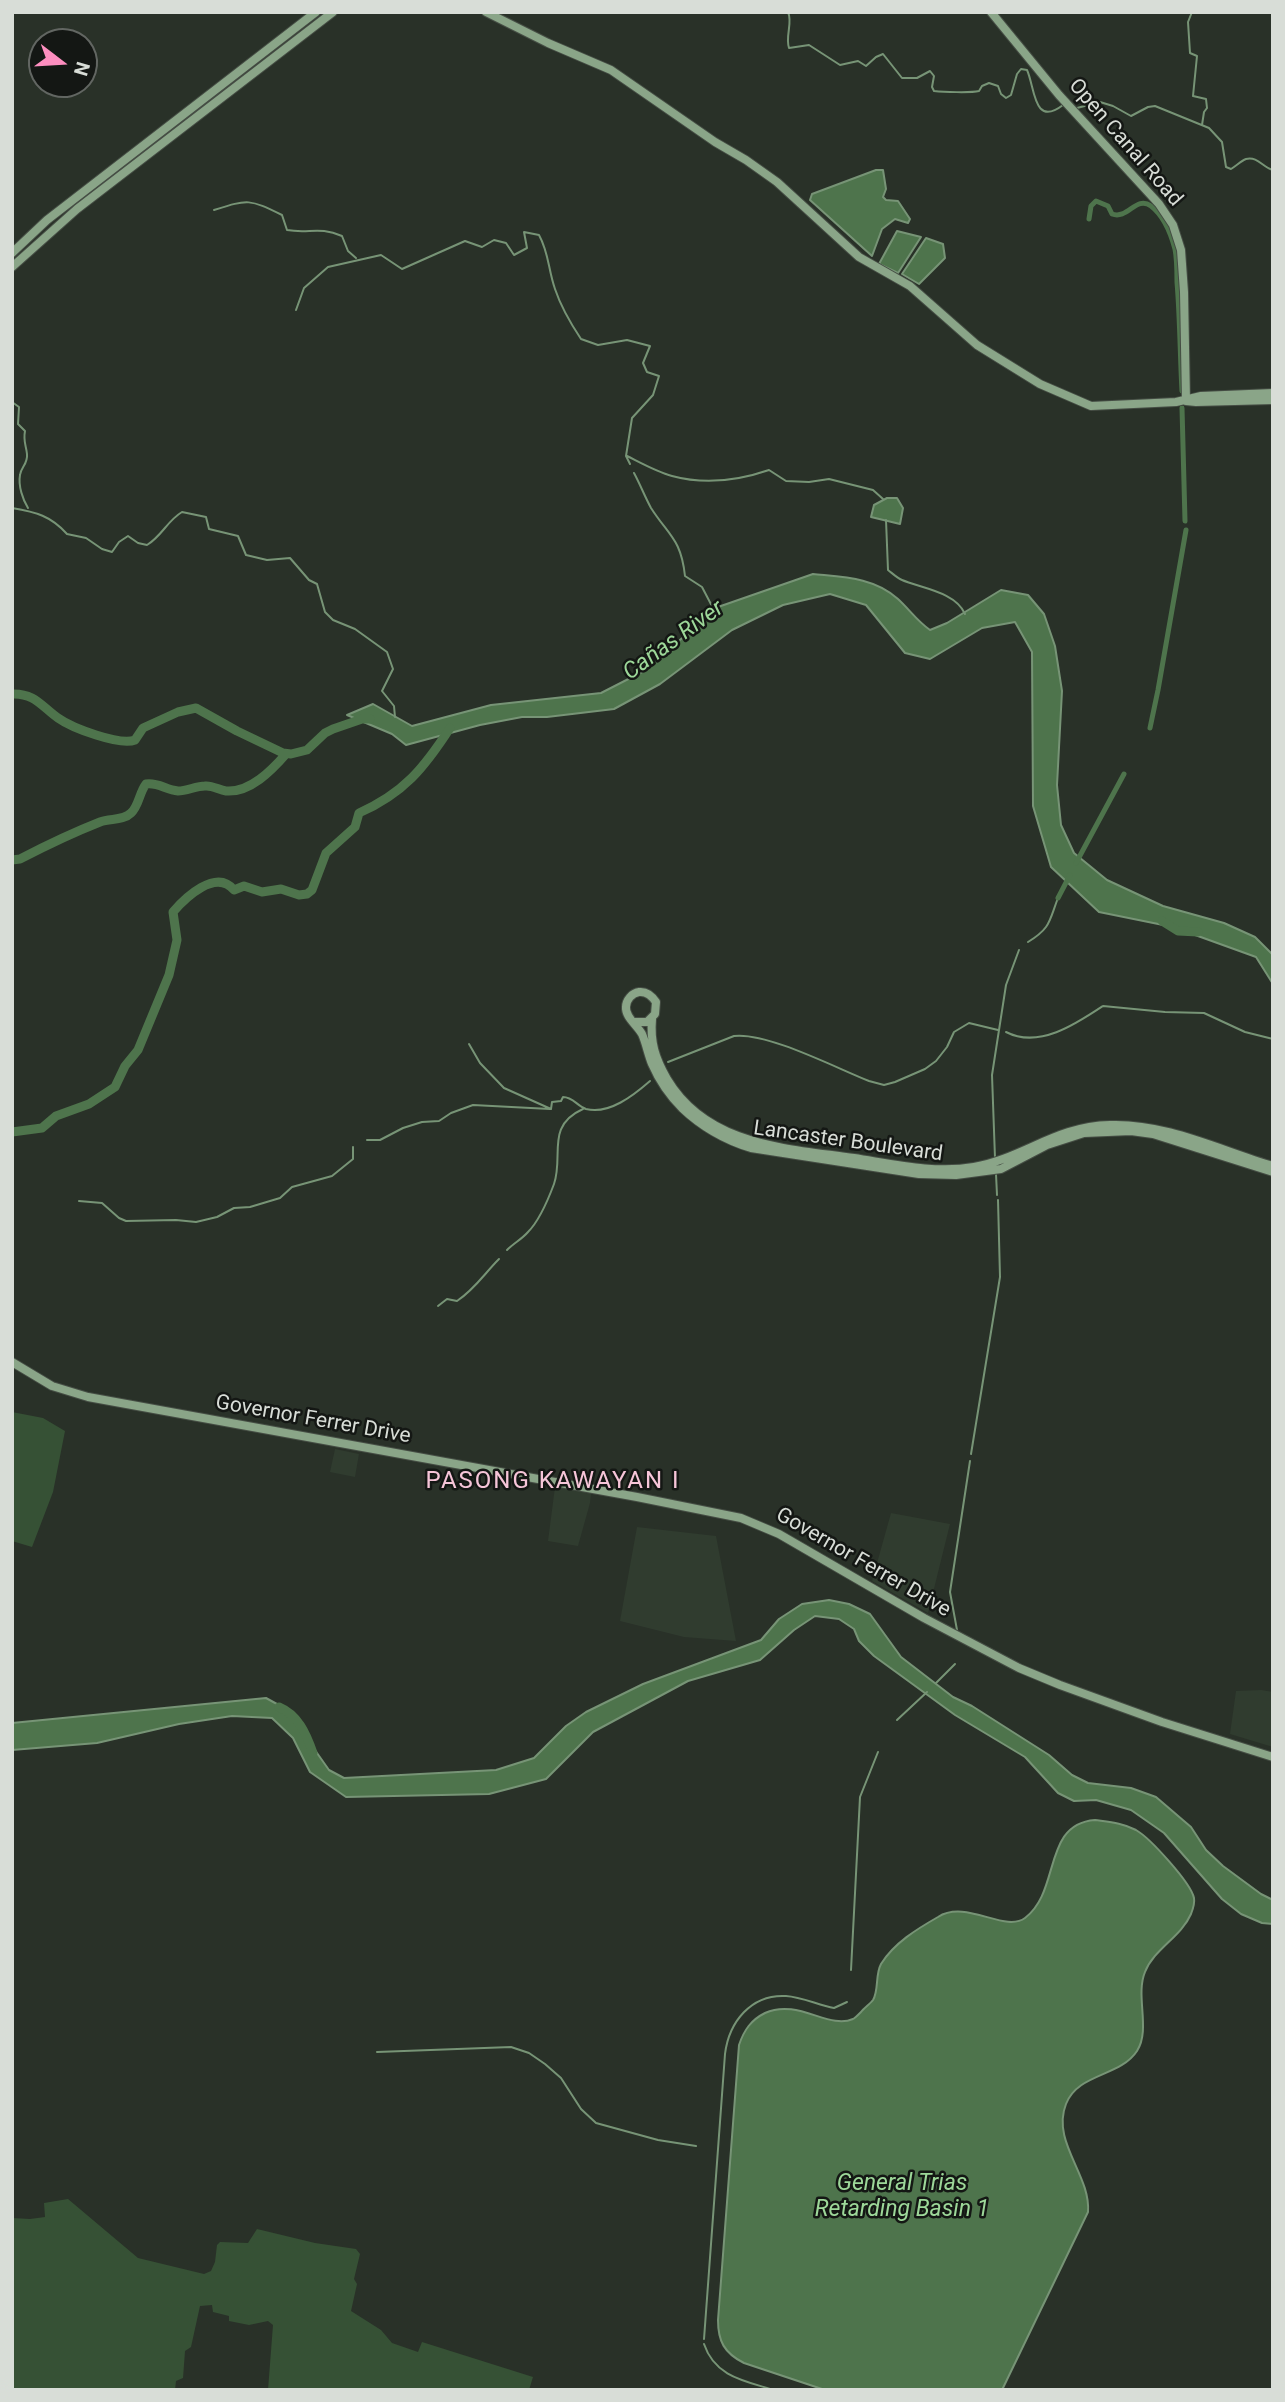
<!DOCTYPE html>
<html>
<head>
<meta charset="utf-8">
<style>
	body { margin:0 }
	#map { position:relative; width:1285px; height:2402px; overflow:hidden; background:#293128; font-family:Roboto,sans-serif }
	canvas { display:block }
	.frame { position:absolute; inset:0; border:14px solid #d8ddd7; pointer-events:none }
	.north { position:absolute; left:28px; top:28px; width:70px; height:70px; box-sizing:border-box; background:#141714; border:2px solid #626662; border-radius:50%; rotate:107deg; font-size:19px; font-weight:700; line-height:28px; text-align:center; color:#d8ddd7 }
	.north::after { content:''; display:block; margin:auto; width:24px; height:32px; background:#fd8ebf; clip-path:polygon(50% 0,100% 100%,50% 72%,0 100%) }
</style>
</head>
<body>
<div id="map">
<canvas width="1285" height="2402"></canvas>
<div class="frame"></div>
<div class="north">N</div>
</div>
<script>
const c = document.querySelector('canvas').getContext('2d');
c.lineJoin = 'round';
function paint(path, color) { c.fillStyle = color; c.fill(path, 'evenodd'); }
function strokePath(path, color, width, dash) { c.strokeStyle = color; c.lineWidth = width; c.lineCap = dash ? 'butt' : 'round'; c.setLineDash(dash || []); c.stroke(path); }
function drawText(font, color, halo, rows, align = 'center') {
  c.font = font + ' Roboto,sans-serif'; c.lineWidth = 5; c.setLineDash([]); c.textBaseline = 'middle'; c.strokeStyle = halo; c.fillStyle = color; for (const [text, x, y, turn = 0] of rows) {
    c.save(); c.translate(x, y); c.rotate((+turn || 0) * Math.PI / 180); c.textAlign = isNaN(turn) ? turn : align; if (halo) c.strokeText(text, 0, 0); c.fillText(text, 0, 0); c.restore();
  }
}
paint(new Path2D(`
	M335,1449L359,1454L355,1477L330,1472Z
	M555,1487L591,1493L590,1503L578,1546L548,1541Z
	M891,1513L950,1524L928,1613L872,1581Z
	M637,1527L716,1536L736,1641L684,1637L620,1621Z
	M1261,1690L1273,1692V1747L1230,1734L1236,1691Z`), '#303c2f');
paint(new Path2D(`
	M12,1412L43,1418L65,1431L53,1492L32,1547L12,1541Z
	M68,2199L138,2258L204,2274L211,2271L215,2262L217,2245L220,2242L248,2243L257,2229L315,2243L356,2249L360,2254L354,2279L357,2284L351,2311L381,2330L392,2343L418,2352L422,2342L533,2377L529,2390H268L273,2325L268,2321L249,2325L229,2321V2316L213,2312L212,2305L200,2306L191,2347L185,2351L183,2378L176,2381L175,2390H12V2218L30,2219L45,2217L44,2203Z`), '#365135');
const water = new Path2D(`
	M876,170H883L886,189L883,197L886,200L898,201L910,219L908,223L895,219L882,229L872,256L810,200L812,194Z
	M897,231L921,237L898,273L879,264Z
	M926,238L943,244L945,258L919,284L902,274Z
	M887,498H897L903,508L900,524L871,517L874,505Z
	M813,574C842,577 874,577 898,599C909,609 917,621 930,630L947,623L1001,590L1028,595L1044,614L1055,646L1062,691L1057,785L1061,825L1074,853L1107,880L1163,906L1224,923L1255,937L1273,955V984L1256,957L1173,927L1099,912L1051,867L1033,806L1032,652L1015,622L982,628L930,659L905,653L866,605L830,594L783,605L732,630L660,684L614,709L547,717H522L480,725L406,745L392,734L347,715L373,704L412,726L491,705L601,693L644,671L718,607Z
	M829,1600L849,1604L870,1614L901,1657L953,1697L972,1706L1049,1755L1072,1775L1088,1783L1131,1788L1156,1797L1191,1827L1206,1850L1223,1866L1261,1894L1273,1900V1924L1262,1923L1241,1914L1222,1899L1164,1833L1131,1810L1096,1800L1074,1801L1058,1793L1025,1757L955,1715L874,1656L859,1641L854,1629L839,1619L815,1616L794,1630L760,1660L688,1681L593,1732L546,1779L489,1794L346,1797L310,1772L293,1738L272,1718L232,1716L179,1724L97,1743L12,1750V1723L266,1698L286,1709L329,1770L344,1778L496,1770L534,1758L566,1726L586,1712L643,1684L761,1640L779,1619L802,1604Z
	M1095,1820C1109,1822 1123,1823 1136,1830C1150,1838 1191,1883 1194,1898C1195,1904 1193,1909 1191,1914C1181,1937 1154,1949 1145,1972C1135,1996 1151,2029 1137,2051C1120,2077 1078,2073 1066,2104C1051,2142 1091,2175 1088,2212L1002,2390H825L744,2363C724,2353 718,2341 718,2320L739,2045C744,2030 751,2020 765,2013C798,1998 829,2030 853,2019C854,2019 861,2012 861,2012C864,2008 870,2004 873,2000C879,1990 875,1975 881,1964C894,1943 917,1929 938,1917C966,1899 1005,1933 1025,1918C1061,1891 1042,1824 1095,1820Z`);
paint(water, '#4e744c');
strokePath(water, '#779476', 2);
strokePath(new Path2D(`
	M788,12C793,23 785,36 789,48L809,45L840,65L858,61L866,66L876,57L883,54L902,78H917L930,71L934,76L932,87L934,91C943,92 971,93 979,91L982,86L989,83L998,86L1001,94L1006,98L1011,95L1017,74L1021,69L1027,70C1035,87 1033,128 1063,105
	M1192,12L1188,22L1190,53L1197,56L1193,96L1206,99L1207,108L1204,112L1202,125
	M1077,108L1100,102L1113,106L1131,116L1148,107L1155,106L1209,128L1222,142L1226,167L1231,169C1236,166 1241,161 1246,159C1258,156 1263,168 1273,170
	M214,210C249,199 249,199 282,215L287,230C309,234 319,226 342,236L348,251L356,258
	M296,310L304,288L328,267L381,255L402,269L465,241L482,247L494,240L506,243L514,255L527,248L524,232L539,235C549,253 548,269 555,289C561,307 571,324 581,339L598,345L627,340L650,346L643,363L647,372L659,376L653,395L632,418L626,456L630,464
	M12,402L19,407L18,424L25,431C23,441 26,445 27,454C28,464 21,467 20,475C18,486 23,500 28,508
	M627,456C641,463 657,472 672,476C705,485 737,481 769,470L786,481L809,482L829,479L873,490L883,499
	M634,473C640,484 645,497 651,508C669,536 681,539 685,576L702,587L714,610
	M12,508C36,512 51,516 67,534L86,538L102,549L112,552L119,542L128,536L138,543L147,545C162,536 167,521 182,512L206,517L209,529L238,536L246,555L267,560L290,558L309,580L317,584L325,612L333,620L355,629L387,652L393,669L382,691L394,706L395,717
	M886,520L888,570C892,573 897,578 902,580C921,588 956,592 965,614
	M1028,942C1051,928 1049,921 1058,898
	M1006,1032C1039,1049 1076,1024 1103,1006L1165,1012L1204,1013L1245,1032L1273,1039
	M469,1044L480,1063L504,1088L551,1109L552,1102L561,1101L563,1097C573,1097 577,1106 586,1109C609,1115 634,1095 650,1081
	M668,1062L734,1036C767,1032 836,1068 869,1081L884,1085L895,1082L925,1069L936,1061L947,1047L954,1032L969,1023L998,1030
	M367,1140H380L403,1128L422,1122L439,1121L451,1113L473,1105L550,1109
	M995,1158L992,1075L1006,985L1019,950
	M996,1174L997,1195
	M79,1201L102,1203L119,1218L126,1221L176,1220L196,1222L217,1217L234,1208L250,1207L280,1198L292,1187L332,1176L353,1159V1147
	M507,1250C514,1243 522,1239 528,1232C540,1220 548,1200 554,1184C564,1156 545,1126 583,1109
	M438,1306L447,1299L457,1301C475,1289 484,1274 499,1259
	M971,1454L1000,1277L998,1200
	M957,1630L950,1592L970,1461
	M936,1683L955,1664
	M897,1720L927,1692
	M851,1970L860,1797L878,1752
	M377,2052L511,2047L529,2053L545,2064L561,2078L581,2109L596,2123L658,2140L696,2146
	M704,2339L725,2054C729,2022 751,1994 786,1996C802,1997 818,2005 834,2008L847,2002
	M704,2344C715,2377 745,2381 774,2390`), '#779476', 2);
strokePath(new Path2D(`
	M1089,219L1091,206L1096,201L1108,206L1112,214C1128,220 1136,195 1151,206C1164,216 1171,234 1175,249C1177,259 1177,271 1177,282C1180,318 1180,355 1182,391
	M1182,408L1185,521
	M1150,728L1158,690L1186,530
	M1076,863L1124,774
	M1058,898L1070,875`), '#4e744c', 5);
strokePath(new Path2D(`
	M12,694C35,693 42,707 58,718C72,728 120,746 135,740L143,728L178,712L196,708L237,731L283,753L291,754L307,750L325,733L333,729L362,719H370
	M12,860L20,859C47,845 72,833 100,822C110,818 123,821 131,813C139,806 139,793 146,784C158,782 166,790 178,791C187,791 196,786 205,786C212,785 219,790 226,791C250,793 272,770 286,754
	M1162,921L1178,931L1198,932
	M12,1132L42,1128L56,1116L89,1104L115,1087L125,1066L138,1050L169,975L177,940L173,912C185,898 216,868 234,890L244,886L262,892L281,889L299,895L307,894L312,890L326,853L355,827L359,813C404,793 424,768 450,728
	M279,1707C298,1715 306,1733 313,1753`), '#4e744c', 9);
const secondary = new Path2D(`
	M486,12L548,43L611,70L715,142L746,160L777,182L859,257L910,286L977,345L1040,384L1091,406L1176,402L1201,396L1273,393
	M991,12L1059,95L1159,204L1173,225L1181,250L1184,292L1186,401
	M12,253L47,220L316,12
	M12,267L77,209L333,12
	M1186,401L1196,402L1273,400
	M652,1019C650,1042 655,1058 667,1079C707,1146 785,1148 854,1158C893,1164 935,1174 974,1167C1024,1158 1056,1126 1110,1125C1166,1123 1219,1150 1273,1166
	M635,1022H647L655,1014L656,1002C652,996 647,991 639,992C632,993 626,1000 626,1007C625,1017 637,1025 642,1034C646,1043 648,1054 652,1064C659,1080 670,1096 682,1108C703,1128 725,1140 751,1148L919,1174L956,1175L1001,1169L1047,1145L1084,1133L1131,1131L1153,1134L1273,1172
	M12,1362L52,1386L88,1397L637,1497L741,1518L779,1534L924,1618L1019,1668L1060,1685L1162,1722L1273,1757`);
strokePath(secondary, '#454d44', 10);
strokePath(secondary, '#8aa588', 8);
drawText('21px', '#d8ddd7', '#141714', [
	["Open Canal Road",1125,143,49],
	["Lancaster Boulevard",848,1142,8],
	["Governor Ferrer Drive",313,1420,10],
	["Governor Ferrer Drive",863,1563,30]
]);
drawText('italic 23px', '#9dd899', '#141714', [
	["Cañas River",674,641,-36],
	["General Trias",902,2184],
	["Retarding Basin 1",902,2210]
]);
c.letterSpacing = '2px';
drawText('24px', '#f6c5d8', '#141714', [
	["PASONG KAWAYAN I",553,1482]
]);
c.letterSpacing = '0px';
</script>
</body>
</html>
